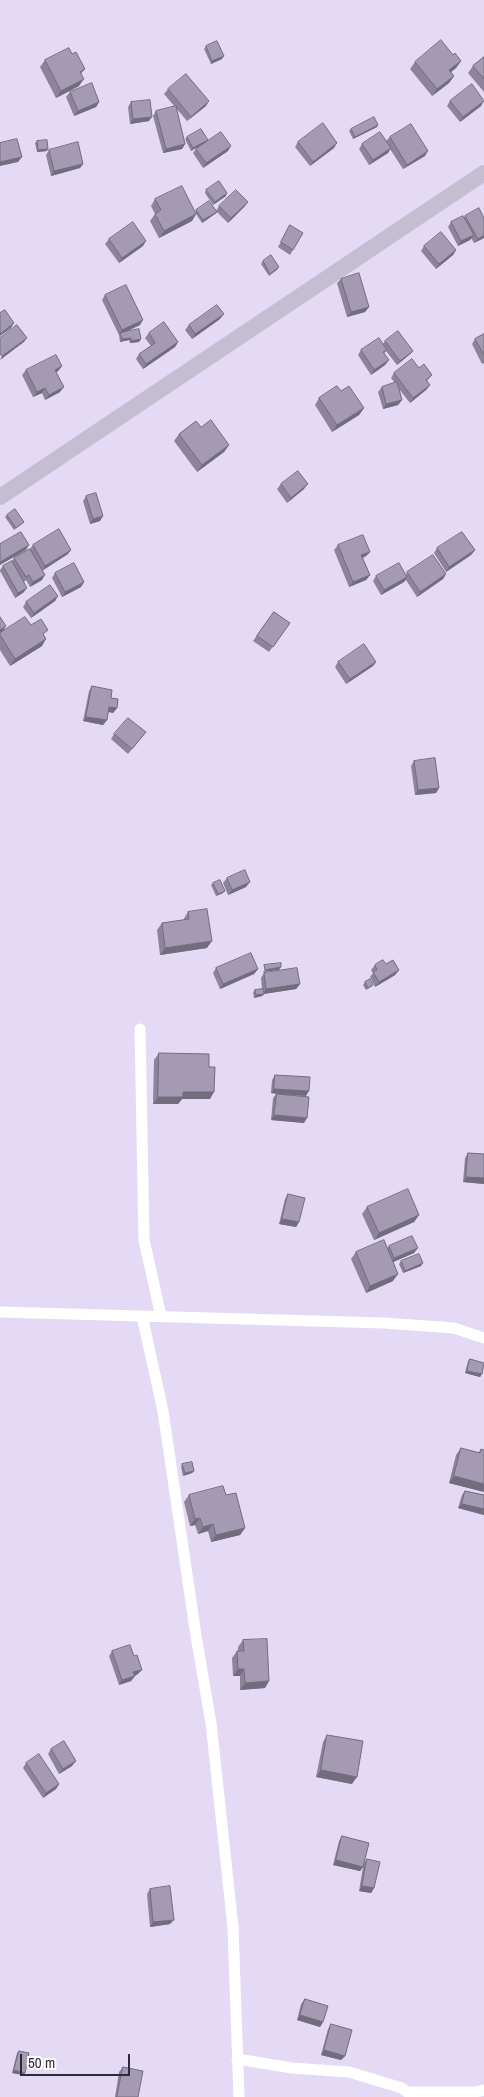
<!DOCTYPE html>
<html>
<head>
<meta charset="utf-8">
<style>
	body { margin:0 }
	#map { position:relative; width:484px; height:2097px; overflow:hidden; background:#e4daf5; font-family:"Archivo Narrow",sans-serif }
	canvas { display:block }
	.scale { position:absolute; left:20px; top:2054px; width:110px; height:22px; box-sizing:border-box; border:2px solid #2f2b35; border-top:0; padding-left:6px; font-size:15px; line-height:18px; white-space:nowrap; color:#2f2b35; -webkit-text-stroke:4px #fff; paint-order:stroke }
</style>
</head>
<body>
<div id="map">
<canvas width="484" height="2097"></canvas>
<div class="scale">50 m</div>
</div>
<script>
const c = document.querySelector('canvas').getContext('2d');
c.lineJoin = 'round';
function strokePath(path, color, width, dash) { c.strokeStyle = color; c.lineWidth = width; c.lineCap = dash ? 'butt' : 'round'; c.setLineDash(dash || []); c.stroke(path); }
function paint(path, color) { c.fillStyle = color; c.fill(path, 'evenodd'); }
strokePath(new Path2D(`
	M140,1029L144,1240L161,1316
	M0,1312L384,1323L454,1328L484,1338
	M142,1316L163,1411L196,1636L211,1723L233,1927L239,2097
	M237,2059L292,2068L349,2072L402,2088L413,2097
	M408,2092H476L484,2090`), '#fff', 11);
strokePath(new Path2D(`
	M0,497L484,173`), '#c5bdd2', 16);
paint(new Path2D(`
	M206,46L222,59L211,64L204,49Z
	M72,54L85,69L81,74L79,86L56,98L40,67L45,60Z
	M453,55L461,61L456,68L451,72L454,76L449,83L432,96L410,69L415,62Z
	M484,57V92L468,73L473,66Z
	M168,89L206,106L187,121L176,108L185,144L182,149L163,153L153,116L156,111L175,107L164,94Z
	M70,92L99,102L96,107L74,116L66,97Z
	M450,101L481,106L460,122L447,106Z
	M131,102L149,121L130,124L128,107Z
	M378,125L377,127L353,139L349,131L351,129Z
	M187,137L208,140L206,142L228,151L203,168L193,153L196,149L203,144L191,151L185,139Z
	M390,137L425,156L403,169L390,149L388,153L369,165L359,149L362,144L386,141Z
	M37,141L47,151L37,152L35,143Z
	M298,142L334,148L310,166L295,147Z
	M49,150L83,164L80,168L51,176L46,155Z
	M206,190L226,196L213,205L205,193Z
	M155,199L195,212L196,210L216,211L219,206L248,202L245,206L228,223L216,211L217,212L215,214L202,223L196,214L192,221L159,238L150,221L155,214L151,206Z
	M465,216L484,238L474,243L471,238L470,240L458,246L448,227L451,222L464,217Z
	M290,225L293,250L290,255L278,247Z
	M109,239L143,246L119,263L105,244Z
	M424,246L456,250L453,255L436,269L421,251Z
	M263,261L279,267L277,270L269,276L261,264Z
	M341,279L369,307L365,312L347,317L337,283Z
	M105,295L140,325L125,332L139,342L130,343L129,340L120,342L119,335L102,300Z
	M220,319L192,339L185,330L189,325Z
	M149,333L178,342L175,347L143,369L136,359L139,354L151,346L145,338Z
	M484,334V363L482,364L472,344L475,339Z
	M385,341L413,351L409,355L397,365L386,351L384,354L389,360L385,365L371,375L358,355L361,350L383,344Z
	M62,366L58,371L56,372L60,392L45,400L42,393L33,397L22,375L26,370Z
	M419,368L432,375L427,381L430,385L426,390L410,403L399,389L402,400L398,405L383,409L378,392L382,387L395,383L391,378L394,373Z
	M341,391L364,408L359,415L332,432L315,405L319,398Z
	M201,427L229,445L224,452L197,472L174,441L179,434Z
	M281,484L304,489L287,503L277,489Z
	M86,496L100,521L90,524L83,501Z
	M7,515L22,524L14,530L5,517Z
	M33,545L68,554L42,570V580L30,587L26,580L24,582V592L15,598L0,571V570L3,566L12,561L14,558L30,549Z
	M338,545L370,552L366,556L363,558L370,575L366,580L349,587L334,550Z
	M437,548L475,550L471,555L446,572L434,553Z
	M407,572L446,574L443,579L417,597L406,580L404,582L381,595L373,581L376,576L406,575Z
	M55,573L84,582L81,587L62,597L52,578Z
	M58,596L55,601L31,618L23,607L26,602Z
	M274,612L290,623L269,652L253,641Z
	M0,617L2,632L31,625L44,636L42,646L10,666L0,650Z
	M338,662H376L373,666L346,684L335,667Z
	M92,686L111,698L117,708L113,713L108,712L107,720L103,725L83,721L89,691Z
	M146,732L128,754L111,739L114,734Z
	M414,761L439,788L436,793L415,795L411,766Z
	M227,878L246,887L228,895L223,883Z
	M213,883L223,893L216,896L211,885Z
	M188,912L207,948L160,955L157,930L162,923L183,920Z
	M375,965L399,970L395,975L375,987L370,977L373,973L371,970Z
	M216,968L258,969L254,974L220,989L213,973Z
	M264,973L300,984L296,989L264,994L262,996L254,998L253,992L255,990L262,989L261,978Z
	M365,982L373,985L371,987L366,990L363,985Z
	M159,1053L210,1099H182L178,1104H153L154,1060Z
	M275,1075L306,1096L288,1095L304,1123L271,1120L273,1098L276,1094L271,1093L272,1080Z
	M468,1153L484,1154V1184L463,1182L465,1158Z
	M288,1194L299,1222L296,1227L279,1224L285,1199Z
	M367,1207L419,1215L414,1222L374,1240L362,1214Z
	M389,1246L414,1253L393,1262V1281L366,1293L351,1259L356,1252L387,1248Z
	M401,1261L421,1266L403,1273L399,1264Z
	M470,1359L482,1374L480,1377L465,1373L468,1361Z
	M461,1448L478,1453L481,1449L484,1450V1492L449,1483L456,1455Z
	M182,1464L194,1471L192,1473L183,1476L181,1467Z
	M465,1491L484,1495V1515L458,1508L462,1495Z
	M189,1495H226L245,1528L240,1535L211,1542L208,1531L198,1534L195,1525L190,1526L184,1502Z
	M243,1640L269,1681L265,1688L240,1690V1676H233L232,1658L237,1651H238V1647Z
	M112,1651L134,1656L138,1674L135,1676L131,1681L119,1685L109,1656Z
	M327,1735L352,1784L316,1777L323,1742Z
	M51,1749L72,1766L59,1774L48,1754Z
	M26,1763L59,1784L56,1789L43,1798L23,1768Z
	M342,1836L364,1863L367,1859L374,1888L371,1893L359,1891L363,1867L360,1871L333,1865L339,1841Z
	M150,1889L170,1924L150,1927L147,1894Z
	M305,1999L323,2022L320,2027L297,2020L301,2004Z
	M331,2024L345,2056L341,2060L321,2055L328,2029Z
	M19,2051L25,2073L23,2075L12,2073L17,2053Z
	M123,2067L138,2097H115L119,2072Z`), '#8d849b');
paint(new Path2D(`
	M224,56L222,59L211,64L212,61Z
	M461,61L456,68L445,77L449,70Z
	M454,76L449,83L432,96L437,89Z
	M84,79L79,86L56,98L61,91Z
	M209,101L206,106L187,121L191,117Z
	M484,101L481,106L460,122L463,117Z
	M99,102L96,107L74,116L78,111Z
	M152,117L149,121L130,124L133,119Z
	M378,125L377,127L353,139L355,137Z
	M208,140L206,142L191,151L193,148Z
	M337,143L334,148L310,166L313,162Z
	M185,144L182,149L163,153L166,149Z
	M231,146L228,151L203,168L206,163Z
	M391,148L388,153L369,165L373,160Z
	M48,149L47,151L37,152L38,150Z
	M428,151L425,156L403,169L407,165Z
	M22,157L18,162L0,166V162Z
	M83,164L80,168L51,176L54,171Z
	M227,193L226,196L213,205L215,202Z
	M248,202L245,206L228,223L231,218Z
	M217,212L215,214L202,223L203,220Z
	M196,214L192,221L159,238L164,231Z
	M474,235L470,240L458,246L461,241Z
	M484,235V238L474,243L478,239Z
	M146,241L143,246L119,263L122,258Z
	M456,250L453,255L436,269L439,264Z
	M369,307L365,312L347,317L351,312Z
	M224,314L220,319L192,339L195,334Z
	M143,320L140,325L121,334L120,333L119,335L122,330Z
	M14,323L11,328L0,336V334Z
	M27,338L24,342L0,360L2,356Z
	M131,338L129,340L120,342L122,339Z
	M141,339L139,342L130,343L131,341Z
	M178,342L175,347L143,369L146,364Z
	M413,351L409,355L397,365L400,361Z
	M389,360L385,365L371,375L374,370Z
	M62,366L58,371L52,375L55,370Z
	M430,385L426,390L410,403L413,398Z
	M64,387L60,392L45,400L49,395Z
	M45,388L42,393L33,397L37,392Z
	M402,400L398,405L383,409L386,404Z
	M364,408L359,415L332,432L337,425Z
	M229,445L224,452L197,472L202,465Z
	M308,484L304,489L287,503L291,498Z
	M103,516L100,521L90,524L93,519Z
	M29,545L26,550L0,565V562Z
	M71,550L68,554L42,571L45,566Z
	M475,550L471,555L446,572L449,567Z
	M370,552L366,556L358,560L361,555Z
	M446,574L443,579L417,597L420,592Z
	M45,575L42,580L30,587L33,582Z
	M370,575L366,580L349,587L353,582Z
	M407,577L404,582L381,595L384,590Z
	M84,582L81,587L62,597L65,592Z
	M27,588L24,592L15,598L18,593Z
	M58,596L55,601L31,618L34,613Z
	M6,626L2,633L0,634V630Z
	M46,639L42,646L10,666L15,659Z
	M376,662L373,666L346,684L350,679Z
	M109,707L117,708L113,713L106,711Z
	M86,717L107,720L103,725L83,721Z
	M439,788L436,793L415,795L418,790Z
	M250,882L246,887L228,895L232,890Z
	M225,891L223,893L216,896L218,894Z
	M212,941L207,948L160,955L165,948Z
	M281,967L279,970L263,972L265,970Z
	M258,969L254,974L220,989L223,984Z
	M399,970L395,975L375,987L379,982Z
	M300,984L296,989L263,994L266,989Z
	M264,994L262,996L254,998L256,995Z
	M274,1089L309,1091L306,1096L271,1093Z
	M183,1092H214L210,1099H182L178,1104H153L158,1097Z
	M274,1115L307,1118L304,1123L271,1120Z
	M466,1177L484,1178V1184L463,1182Z
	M419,1215L414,1222L374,1240L379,1233Z
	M282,1219L299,1222L296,1227L279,1224Z
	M418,1248L414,1253L391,1263L394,1258Z
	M423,1263L421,1266L403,1273L405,1271Z
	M398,1274L393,1281L366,1293L370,1286Z
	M467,1371L482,1374L480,1377L465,1373Z
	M194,1471L192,1473L183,1476L185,1473Z
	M454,1476L484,1484V1492L449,1483Z
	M462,1504L484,1509V1515L458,1508Z
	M200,1518L195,1525L190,1526L195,1519Z
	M213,1524L208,1531L198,1534L203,1527Z
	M245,1528L240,1535L211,1542L216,1535Z
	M238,1669H244L240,1676H233Z
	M142,1670L138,1674L130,1677L133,1672Z
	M135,1676L131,1681L119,1685L122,1680Z
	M269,1681L265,1688L240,1690L245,1683Z
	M76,1761L72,1766L59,1774L63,1769Z
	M321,1770L357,1777L352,1784L316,1777Z
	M59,1784L56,1789L43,1798L46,1793Z
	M336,1860L363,1867L360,1871L333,1865Z
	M362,1886L374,1888L371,1893L359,1891Z
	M174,1920L170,1924L150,1927L153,1922Z
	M300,2015L323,2022L320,2027L297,2020Z
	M324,2050L345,2056L341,2060L321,2055Z
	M14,2070L25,2073L23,2075L12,2073Z`), '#736c7e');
const building = new Path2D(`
	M441,40L453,55L455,53L461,61L449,70L454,76L437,89L415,62Z
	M217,41L224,56L212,61L206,46Z
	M69,48L72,54L76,52L85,69L80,72L84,79L61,91L45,60Z
	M484,57V79L473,66Z
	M186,74L209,101L191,117L168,89Z
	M92,83L99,102L78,111L70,92Z
	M472,84L484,101L463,117L450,101Z
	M150,100L152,117L133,119L131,102Z
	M176,106L185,144L166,149L156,111Z
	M374,117L378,125L355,137L351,129Z
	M323,123L337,143L313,162L298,142Z
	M411,124L428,151L407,165L390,137Z
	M201,129L208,140L193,148L187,137Z
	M221,132L231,146L206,163L196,149Z
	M380,132L391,148L373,160L362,144Z
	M17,139L22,157L0,162V143Z
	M47,140L48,149L38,150L37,141Z
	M78,142L83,164L54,171L49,150Z
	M219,181L227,193L215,202L206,190Z
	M182,186L196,214L164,231L155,214L161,210L155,199Z
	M236,190L248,202L231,218L219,206Z
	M209,201L217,212L203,220L196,210Z
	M479,208L484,218V235L478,239L465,216Z
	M463,216L474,235L461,241L451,222Z
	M133,222L146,241L122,258L109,239Z
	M290,225L303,233L293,250L281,242Z
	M441,232L456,250L439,264L424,246Z
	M271,255L279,267L270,274L263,261Z
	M359,273L369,307L351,312L341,279Z
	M126,285L143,320L122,330L105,295Z
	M217,305L224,314L195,334L189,325Z
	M5,310L14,323L0,334V313Z
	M164,322L178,342L146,364L139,354L155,343L149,333Z
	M17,325L27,338L2,356L0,354V338Z
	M139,329L141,339L131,341V338L122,339L120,333Z
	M398,331L413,351L400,361L385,341Z
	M484,334V355L475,339Z
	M379,338L387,350L383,352L389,360L374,370L361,350Z
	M56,355L62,366L55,370L64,387L49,395L45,388L37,392L26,370Z
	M412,359L419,368L424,364L432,375L426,380L430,385L413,398L394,373Z
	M397,382L402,400L386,404L382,387Z
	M337,386L341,391L349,386L364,408L337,425L319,398Z
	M211,420L229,445L202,465L179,434L196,421L201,427Z
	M298,471L308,484L291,498L281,484Z
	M96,493L103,516L93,519L86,496Z
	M15,509L24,522L16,528L7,515Z
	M59,529L71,550L45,566L33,545Z
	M21,532L29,545L0,562V544Z
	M462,532L475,550L449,567L437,548Z
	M363,535L370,552L361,555L370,575L353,582L338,545Z
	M30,549L45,575L33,582L29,575L26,577L14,558Z
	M433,555L446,574L420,592L407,572Z
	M12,561L27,588L18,593L3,566Z
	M74,563L84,582L65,592L55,573Z
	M399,563L407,577L384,590L376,576Z
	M50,585L58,596L34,613L26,602Z
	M274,612L290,623L273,647L257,636Z
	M0,617L6,626L0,630Z
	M25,617L31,625L41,619L48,630L43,634L46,639L15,659L0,635V633Z
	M364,644L376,662L350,679L338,662Z
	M92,686L112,690L111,698L118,699L117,708L109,707L107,720L86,717Z
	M128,718L146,732L132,749L114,734Z
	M435,758L439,788L418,790L414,761Z
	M245,870L250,882L232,890L227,878Z
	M220,880L225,891L218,894L213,883Z
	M207,909L212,941L165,948L162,923L189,919L188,912Z
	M251,953L258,969L223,984L216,968Z
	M383,960L386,964L393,960L399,970L379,982L373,972L377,970L375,965Z
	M281,963V967L265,970L264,965Z
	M297,968L300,984L266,989L264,973Z
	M370,979L373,985L368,988L365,982Z
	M263,989L264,994L256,995L255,990Z
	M159,1053L209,1054V1067H215L214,1092H183V1097H158Z
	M275,1075L310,1077L309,1091L274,1089Z
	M277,1094L309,1097L307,1118L274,1115Z
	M468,1153L484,1154V1178L466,1177Z
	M408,1189L419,1215L379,1233L367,1207Z
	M288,1194L305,1198L299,1222L282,1219Z
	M412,1236L418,1248L394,1258L389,1246Z
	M384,1240L398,1274L370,1286L356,1252Z
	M419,1254L423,1263L405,1271L401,1261Z
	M470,1359L484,1363L482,1374L467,1371Z
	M461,1448L480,1453L481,1449L484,1450V1484L454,1476Z
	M192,1462L194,1471L185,1473L182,1464Z
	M223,1486L226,1495L236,1493L245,1528L216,1535L213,1524L203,1527L200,1518L195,1519L189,1495Z
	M465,1491L484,1495V1509L462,1504Z
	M267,1639L269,1681L245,1683L244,1669H238L237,1651H244L243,1640Z
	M130,1645L134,1656L137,1655L142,1670L133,1672L135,1676L122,1680L112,1651Z
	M327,1735L363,1741L357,1777L321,1770Z
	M64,1741L76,1761L63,1769L51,1749Z
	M39,1754L59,1784L46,1793L26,1763Z
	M342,1836L369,1843L363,1867L336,1860Z
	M367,1859L380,1862L374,1888L362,1886Z
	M170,1886L174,1920L153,1922L150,1889Z
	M305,1999L328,2006L323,2022L300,2015Z
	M331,2024L352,2030L345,2056L324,2050Z
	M19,2051L29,2053L25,2073L14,2070Z
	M123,2067L143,2071L138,2097H117Z`);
paint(building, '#a49ab4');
strokePath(building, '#736c7e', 1);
</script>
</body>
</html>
